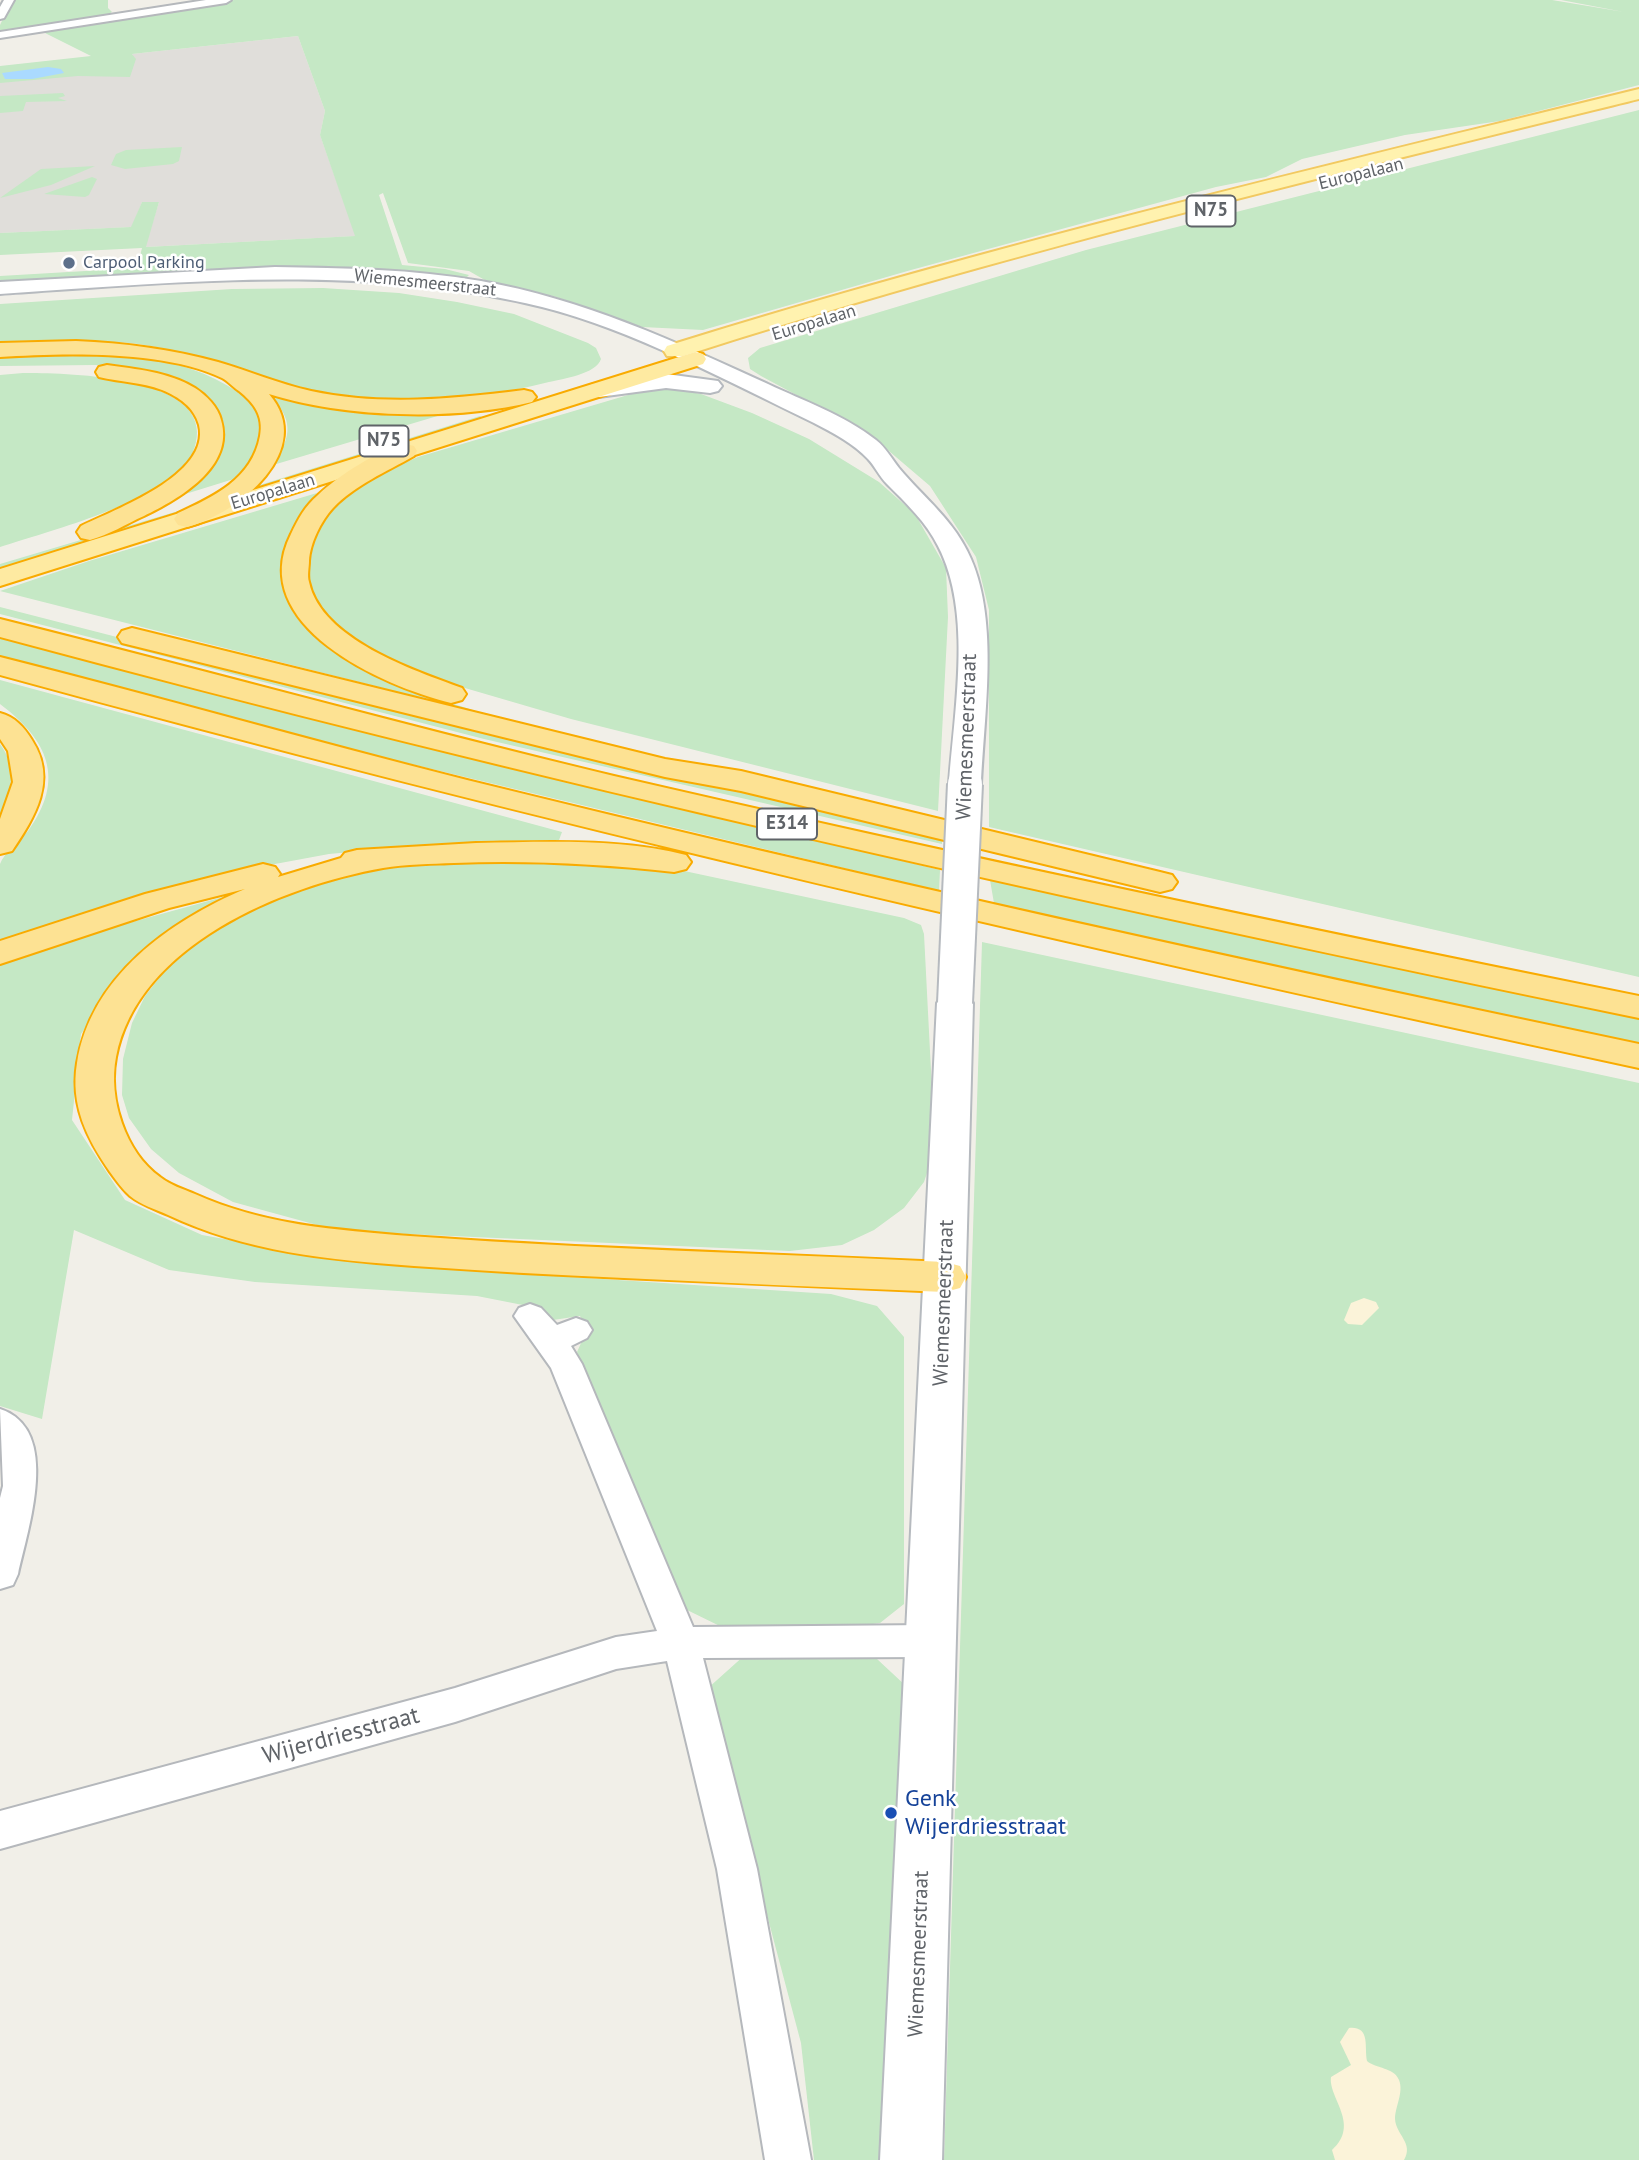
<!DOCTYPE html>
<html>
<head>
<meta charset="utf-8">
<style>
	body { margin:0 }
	canvas { display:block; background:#f1efe8 }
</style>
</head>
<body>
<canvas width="1639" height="2160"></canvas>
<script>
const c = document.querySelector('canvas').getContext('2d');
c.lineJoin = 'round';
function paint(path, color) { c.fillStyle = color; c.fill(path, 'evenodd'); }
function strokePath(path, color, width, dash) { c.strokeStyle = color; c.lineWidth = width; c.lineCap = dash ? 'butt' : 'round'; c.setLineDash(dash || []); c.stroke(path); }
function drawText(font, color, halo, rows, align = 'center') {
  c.font = font + ' "PT Sans",sans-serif'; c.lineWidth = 5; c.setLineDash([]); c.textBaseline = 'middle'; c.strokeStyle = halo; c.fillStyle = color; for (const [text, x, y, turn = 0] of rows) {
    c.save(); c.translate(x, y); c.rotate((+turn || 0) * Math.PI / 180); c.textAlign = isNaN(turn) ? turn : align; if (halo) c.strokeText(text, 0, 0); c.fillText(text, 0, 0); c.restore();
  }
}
paint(new Path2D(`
	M298,36L325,111L320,135L356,236L145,247L159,202H142L132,227L0,233V71L135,59L132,54Z`), '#e0deda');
paint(new Path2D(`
	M12,0H108V8L112,12L103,17L0,32V25Z
	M234,0H1552L1624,12L1561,0H1639V85L1500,121L1405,135L1302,159L1266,177L1216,187L911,270L703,330L642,327L553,296L490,283L469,271L408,263L383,193L379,195L402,265L445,269L469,275L466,278C312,256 155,273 0,283V276L137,268L142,248L0,255V233L131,227L142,202H159L146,247L355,236L320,135L325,111L298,36L132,54L136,59L130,77L78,76L0,83V66L91,56L39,30Z
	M63,93L65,96L58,98L67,101L26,102L23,111L0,113V96Z
	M1639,110V977L989,827V610L976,557L930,486L869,434L761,376L750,369L748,358L760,348L1086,250Z
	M182,147L179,161L173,164L125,169L111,165L116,154L126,150Z
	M95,166L51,185L0,198L41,169Z
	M92,177L97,179L89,195L85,197L44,194Z
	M323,288L399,293L457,302L514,314L588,343L596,348L601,359C596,374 563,379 549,382C470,402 387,409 307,391C250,379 197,352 138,344C93,338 46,343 0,345V304L232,289Z
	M49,350C117,355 179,353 238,392C247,397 259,404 262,414C264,422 263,433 264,441L237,478L166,500C199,476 249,447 210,402L136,370L96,365L0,366V353Z
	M23,373C63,373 197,375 197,432C197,446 191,460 181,470C144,506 50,531 0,547V375Z
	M645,390H678L701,394L752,413L809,439L879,482L915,514L946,568L948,617L938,811L571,719L417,674L337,632L307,589L306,568L312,538L322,520L339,503L379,474L418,457Z
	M269,392L344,410L409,412L461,409L273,465C293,433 293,422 269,392Z
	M480,416L487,420L250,495L260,485Z
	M317,493C303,516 276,552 281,581C296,662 419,692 485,714L0,591L89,561Z
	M212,501L64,548L35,561L0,569V564Z
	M0,607L483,731L942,838V844L484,739L0,614Z
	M0,636L327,722L940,870L939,891L332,745L0,656Z
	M0,680L562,832L559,840L395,848L329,854L248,869L0,945C0,929 0,875 0,864C4,853 20,840 28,831C66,779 48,740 0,704Z
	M0,744C16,764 13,796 0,818Z
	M518,859L675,869L904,918L921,925L924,934L935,1149L924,1182L904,1208L874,1230L842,1245L790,1251L339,1231L233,1202L179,1173L151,1149L129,1118L122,1095L123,1059L132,1023L145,996L166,969L196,944L239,915L282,896L343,874L391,867Z
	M990,880L1639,1016V1044L995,909Z
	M223,897L233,899L121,976L81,1034L72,1120L125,1200L202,1235L359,1263L831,1294L877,1306L904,1337V1604L880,1623L837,1629L730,1631L685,1609L577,1352L587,1330L580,1316L553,1320L533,1307L477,1296L255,1282L169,1270L74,1230L42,1419L0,1406V965L63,941Z
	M982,942L1639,1083V2160H944Z
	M746,1654L877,1659L906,1686L883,2160H814L801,2043L707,1689Z`), '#c5e8c5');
paint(new Path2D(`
	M1364,1298L1376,1302L1379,1308L1362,1325L1348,1324L1344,1320L1351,1303Z
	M1349,2028C1371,2026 1364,2047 1367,2061C1376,2069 1394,2067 1399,2080C1404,2092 1395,2107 1395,2119C1396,2135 1414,2143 1404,2160H1335L1332,2150C1361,2124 1328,2098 1331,2077L1351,2065L1340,2042Z`), '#fbf3d9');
paint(new Path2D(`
	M48,67L61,69L64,73L32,79H5L2,73Z`), '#aadaff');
const minor = new Path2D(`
	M4,0H14L4,18L0,19V7Z
	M206,0H231L226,3L0,38V32Z
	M530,1304L541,1308L557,1325L576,1318L587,1322L592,1330L587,1338L571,1346L582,1364L693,1627L930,1625L943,1630L949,1641L943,1652L930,1657L703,1658L757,1869L811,2160H765L717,1869L667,1661L616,1669L455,1722L0,1849V1811L455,1688L616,1637L657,1631L551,1368L514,1316L519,1308Z
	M0,1409C62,1429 28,1528 18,1574L13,1585L0,1589V1498L3,1486Z`);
const secondary = new Path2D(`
	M275,267C344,268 413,269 481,281C583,299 674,341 768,384C804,401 844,415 876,440C886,448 891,458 899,468C925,499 955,521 971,559C999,623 984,715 981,784L976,791L965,794L954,791L949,784C954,711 973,613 938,546C926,522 906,503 887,484C879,476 875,466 868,459C853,443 833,433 814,423C731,383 631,329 542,307C364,263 180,282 0,294V282Z
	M666,374L718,381L722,386L718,391L710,393L666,388L599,397L591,395L587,390L591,385L599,383Z
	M955,992L968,995L973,1003L942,2160H880L937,1003L942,995Z`);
const primary = new Path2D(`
	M1639,89V99C1318,178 998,255 683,356H667L664,351L667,346C987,246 1313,169 1639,89Z`);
const trunk = new Path2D(`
	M695,352L703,354L706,359L703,364L0,586V569Z`);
const motorway = new Path2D(`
	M76,341C124,343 171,349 218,362C249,371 279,384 311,391C381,406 453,399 524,390L532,392L536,397L532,402C454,421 346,418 269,394C317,449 239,514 187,527L178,525L174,519L178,513C213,497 252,479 260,436C264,416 254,403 239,391C233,387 228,381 222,378C165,350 62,353 0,357V343Z
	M107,365C136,369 169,372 195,388C206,395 218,407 221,420C235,467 179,499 144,516C126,524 109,535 90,540L81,538L77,532L81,526C115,509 211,475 199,425C194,407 179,397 162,390C141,382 120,382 99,377L96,372L99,367Z
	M405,444L414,446L417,451L414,456C386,472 355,485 333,508C321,521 310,543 309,561C309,567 307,576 309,582C321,639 413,670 462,688L466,694L462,700L451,703C382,686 245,625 291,534C298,519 305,506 318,495C338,476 378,450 405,444Z
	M0,619C205,670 409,727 614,776C955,855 1296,927 1639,996V1018C1089,905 542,783 0,637Z
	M132,628L665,759L741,771L1160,872L1172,875L1177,882L1172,889L1160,892L741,791L665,777L122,643L118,637L122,631Z
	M0,657C156,696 311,741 467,780C855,876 1247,962 1639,1044V1068C1090,950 542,824 0,675Z
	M0,713C15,717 24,727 32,740C58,780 35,817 12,851L0,854V819L13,782L8,751L0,739Z
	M476,843C544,842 619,838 686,855L691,862L686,869L674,872C601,864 528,860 454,863C431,864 406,864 383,868C282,886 138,945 116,1057C108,1098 125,1152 160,1177C170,1185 183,1189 195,1194C264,1225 336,1230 410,1236C465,1240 520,1243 575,1246C698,1252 822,1256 945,1262L960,1266L966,1277L960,1288L945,1292C838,1288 731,1283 624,1278C554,1275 484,1271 414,1266C330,1260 246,1252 168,1215C155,1209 141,1205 130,1196C122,1189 116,1180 110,1172C87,1139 70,1105 77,1063C91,976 170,921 245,889L169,908L0,964V941L145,894L263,864L275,867L280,874L278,877L341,858L345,853L357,850Z`);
strokePath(minor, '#b5b8bc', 4);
strokePath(secondary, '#b6babf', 4);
strokePath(primary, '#f2c960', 4);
strokePath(trunk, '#f9ab00', 4);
strokePath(motorway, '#f9ab00', 4);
paint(minor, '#fff');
paint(secondary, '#fff');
paint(primary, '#fff2af');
paint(trunk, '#feeaa1');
paint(motorway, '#fde293');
const secondaryBridge = new Path2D(`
	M955,1003L965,784`);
strokePath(secondaryBridge, '#b6babf', 38, []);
strokePath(secondaryBridge, '#fff', 34);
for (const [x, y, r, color] of [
	[69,263,7,"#5c6f8a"],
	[891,1813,7,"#1a4fb4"]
]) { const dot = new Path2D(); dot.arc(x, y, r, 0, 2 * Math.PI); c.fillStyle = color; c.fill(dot); strokePath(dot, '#fff', 2.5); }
drawText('18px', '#5f6368', '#fff', [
	["Europalaan",1361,174,-14],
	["Wiemesmeerstraat",425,283,6],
	["Europalaan",814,323,-17],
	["Europalaan",273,492,-17]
]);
drawText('18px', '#4e5e75', '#fff', [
	["Carpool Parking",83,263]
], 'left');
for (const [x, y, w] of [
	[1211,211,49],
	[384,441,49],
	[787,824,60]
]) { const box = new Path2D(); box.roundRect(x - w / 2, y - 15.5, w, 31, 5); c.fillStyle = '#fff'; c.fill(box); strokePath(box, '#5f6368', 2); }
drawText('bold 19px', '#5f6368', null, [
	["N75",1211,211],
	["N75",384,441],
	["E314",787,824]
]);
drawText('21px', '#5f6368', '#fff', [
	["Wiemesmeerstraat",967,737,-88],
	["Wiemesmeerstraat",944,1303,-88],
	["Wiemesmeerstraat",919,1954,-88]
]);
drawText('24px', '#5f6368', '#fff', [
	["Wijerdriesstraat",341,1736,-15]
]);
drawText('24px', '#164399', '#fff', [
	["Genk",905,1799],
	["Wijerdriesstraat",905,1827]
], 'left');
</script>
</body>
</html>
